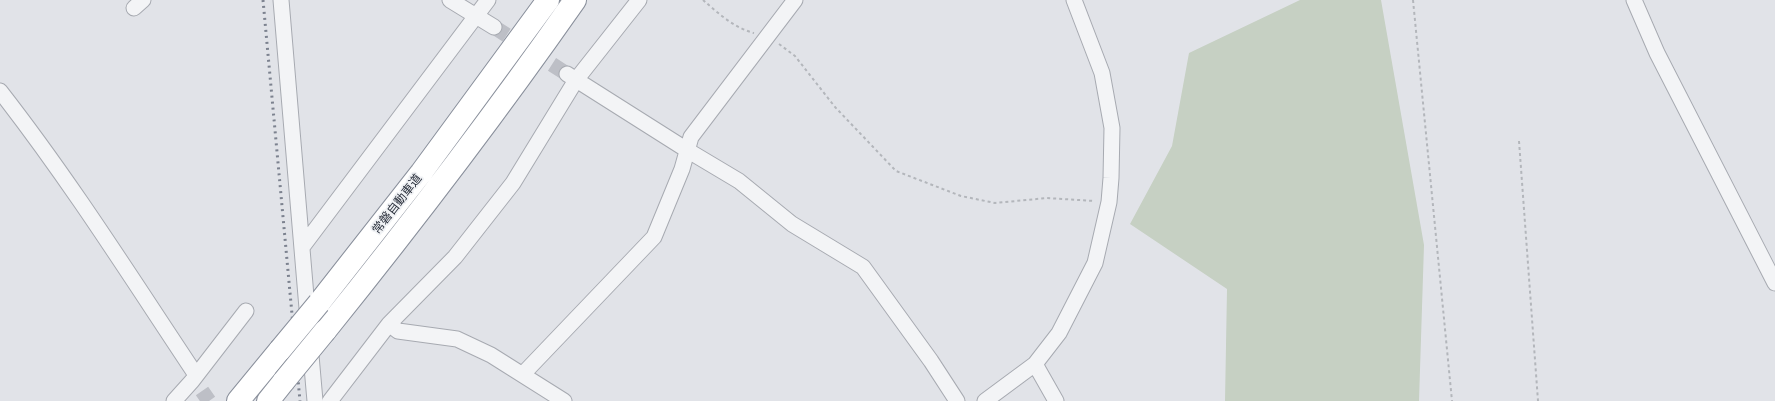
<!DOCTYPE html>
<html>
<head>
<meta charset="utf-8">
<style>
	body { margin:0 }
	canvas { display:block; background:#e1e3e8 }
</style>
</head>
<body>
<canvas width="1775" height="401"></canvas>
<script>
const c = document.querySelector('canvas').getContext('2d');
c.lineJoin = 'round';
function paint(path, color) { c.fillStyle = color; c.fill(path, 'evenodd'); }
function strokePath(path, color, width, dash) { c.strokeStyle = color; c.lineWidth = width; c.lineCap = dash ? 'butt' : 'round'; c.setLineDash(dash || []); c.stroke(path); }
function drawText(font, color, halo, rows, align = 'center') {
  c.font = font + ' Lato,"Noto Sans JP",sans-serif'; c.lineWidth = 3.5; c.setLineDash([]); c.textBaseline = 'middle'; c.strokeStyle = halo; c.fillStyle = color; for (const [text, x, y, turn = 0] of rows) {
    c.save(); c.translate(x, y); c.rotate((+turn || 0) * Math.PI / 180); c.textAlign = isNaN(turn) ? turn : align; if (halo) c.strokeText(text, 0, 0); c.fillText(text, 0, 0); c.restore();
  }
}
paint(new Path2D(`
	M1300,0H1381L1424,245L1419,401H1225L1227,289L1130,224L1172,146L1189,53Z`), '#c6d0c3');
strokePath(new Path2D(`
	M494,27L567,74
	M202,391L209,401`), '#bdbfc6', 15, [15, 8]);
const minor = new Path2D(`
	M281,0L308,320
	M450,0L494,27
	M1634,0L1657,53L1775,283
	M134,8L143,0
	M567,74L687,150L739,181L792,224L863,267L931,361L957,401
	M0,91C71,182 132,279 196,375
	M303,246L488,0
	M389,324L398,331L457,339L491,355L564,401
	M310,344L315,401
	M1035,364L1056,401
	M523,374L654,237L682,169L691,137L795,0
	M174,401L192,381L246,311
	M330,401L389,324L455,257L513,183L576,80L639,0
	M985,401L1035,364L1059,333L1095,263L1109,202L1111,178L1112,128L1102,73L1074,0`);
const highway = new Path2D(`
	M319,303L421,173L548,0
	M325,331C412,223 496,113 575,0
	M238,401L280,350
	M268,401L284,381`);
strokePath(minor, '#a7aab1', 17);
strokePath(highway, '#8a909c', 24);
strokePath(new Path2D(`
	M703,0C718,13 734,28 754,33
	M1413,0L1452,401
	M779,44L795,56L835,107L896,171L961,196L995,203L1047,198L1095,201
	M1519,141L1538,401`), '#b3b6bb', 2, [3, 3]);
strokePath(minor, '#f3f4f6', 15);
strokePath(highway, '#fff', 22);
strokePath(new Path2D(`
	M263,0L300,401`), '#7c828f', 3, [2, 4]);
const highwayBridge = new Path2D(`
	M280,350L319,303
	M284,381L325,331`);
strokePath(highwayBridge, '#8a909c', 24, []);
strokePath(highwayBridge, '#fff', 22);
drawText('12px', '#2b313d', '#f0f2f5', [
	["常磐自動車道",397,204,-52]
]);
</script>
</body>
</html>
